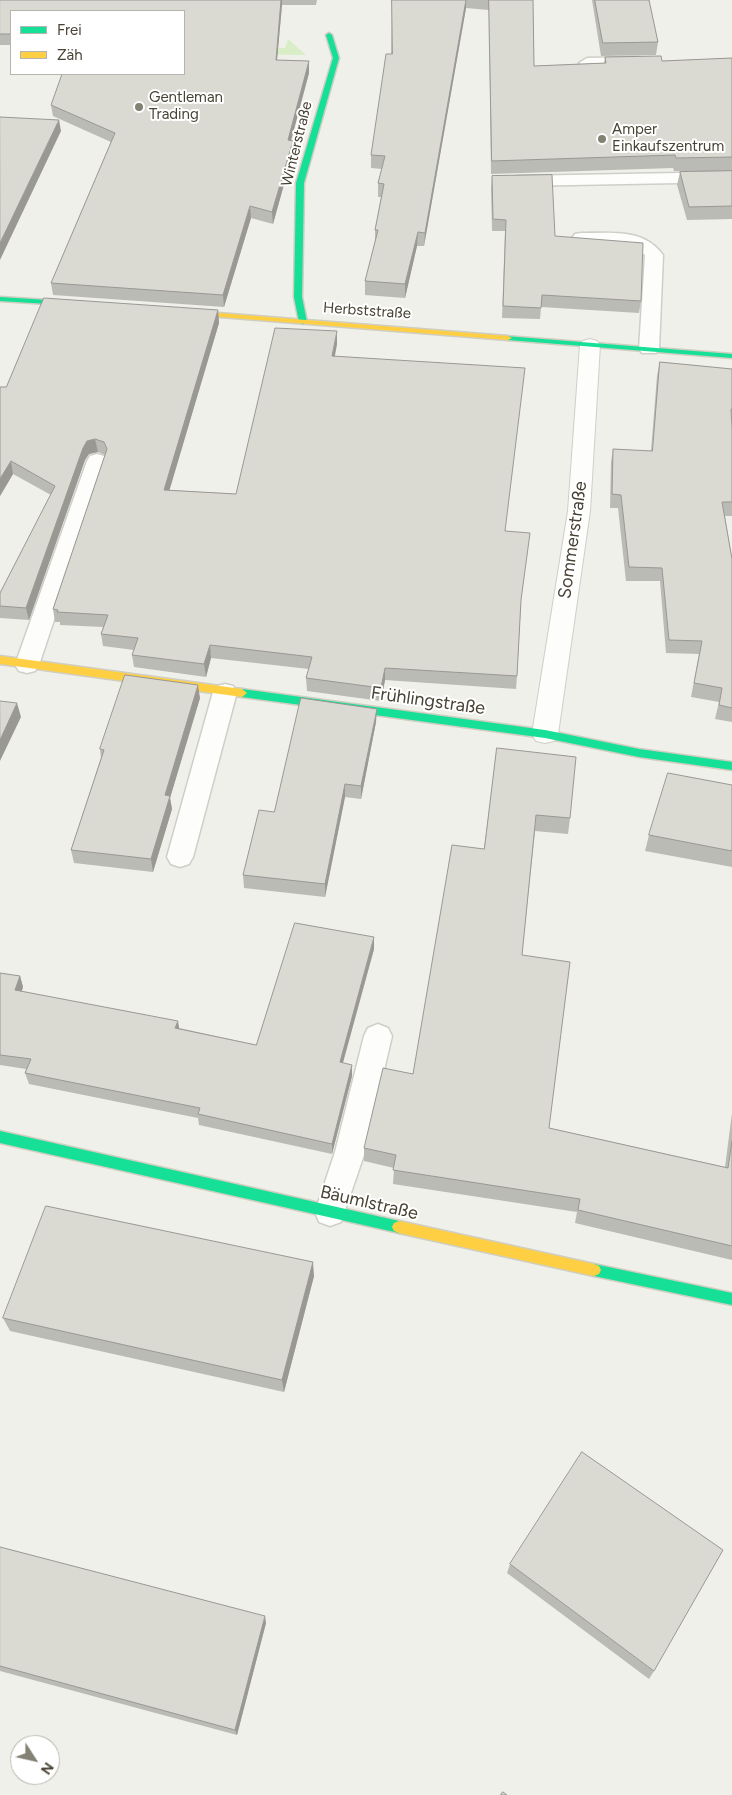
<!DOCTYPE html>
<html>
<head>
<meta charset="utf-8">
<style>
	body { margin:0 }
	#map { position:relative; width:732px; height:1795px; overflow:hidden; background:#f0f0ea; font-family:Figtree,sans-serif }
	canvas { display:block }
	.legend { position:absolute; left:10px; top:10px; width:175px; height:65px; box-sizing:border-box; background:#fff; border:1px solid #b6b4ae; margin:0; padding:6px 9px; list-style:none; font-size:15px; color:#484334 }
	.legend li { display:flex; align-items:center; gap:10px; height:25px }
	.legend b { width:25px; border:1px solid #b6b4ae }
	.north { position:absolute; left:10px; top:1735px; width:50px; height:50px; box-sizing:border-box; background:#fff; border:1px solid #b6b4ae; border-radius:50%; rotate:125deg; font-size:14px; font-weight:700; line-height:20px; text-align:center; color:#484334 }
	.north::after { content:''; display:block; margin:auto; width:18px; height:22px; background:#838074; clip-path:polygon(50% 0,100% 100%,50% 72%,0 100%) }
</style>
</head>
<body>
<div id="map">
<canvas width="732" height="1795"></canvas>
<ul class="legend">
<li><b style="height:6px;background:#16e098"></b>Frei</li>
<li><b style="height:6px;background:#ffcf43"></b>Zäh</li>
</ul>
<div class="north">N</div>
</div>
<script>
const c = document.querySelector('canvas').getContext('2d');
c.lineJoin = 'round';
function paint(path, color) { c.fillStyle = color; c.fill(path, 'evenodd'); }
function strokePath(path, color, width, dash) { c.strokeStyle = color; c.lineWidth = width; c.lineCap = dash ? 'butt' : 'round'; c.setLineDash(dash || []); c.stroke(path); }
function drawText(font, color, halo, rows, align = 'center') {
  c.font = font + ' Figtree,sans-serif'; c.lineWidth = 4; c.setLineDash([]); c.textBaseline = 'middle'; c.strokeStyle = halo; c.fillStyle = color; for (const [text, x, y, turn = 0] of rows) {
    c.save(); c.translate(x, y); c.rotate((+turn || 0) * Math.PI / 180); c.textAlign = isNaN(turn) ? turn : align; if (halo) c.strokeText(text, 0, 0); c.fillText(text, 0, 0); c.restore();
  }
}
paint(new Path2D(`
	M288,39L306,55L185,54L189,46L285,48Z`), '#d9eec7');
const lane = new Path2D(`
	M639,57L647,62L645,65L587,68L579,63L587,58Z
	M732,172V182L518,186L512,185L509,181L512,177L518,176Z
	M581,233C611,233 644,228 663,255L659,349L656,353H642L639,349L645,255L629,245L575,242L572,238L575,234Z
	M97,454L104,456L107,461L39,665L35,671L27,673L19,671L15,665L87,461L90,456Z
	M225,684L233,686L237,692L193,857L189,864L180,867L171,864L167,857L213,692L217,686Z
	M378,1024L388,1028L392,1036L365,1152L341,1222L330,1226L319,1222L315,1212L335,1152L364,1036L368,1028Z`);
const street = new Path2D(`
	M590,339L597,341L600,345L590,511L558,734L554,741L545,743L536,741L532,734L568,511L580,345L583,341Z`);
const fast = new Path2D(`
	M329,33L332,35L339,58L304,183L302,297L307,322L303,324L299,322L294,297L296,183L333,58L326,35Z
	M0,297L80,302L84,304L80,306L0,301Z
	M505,336L732,354V358L508,340L504,338Z
	M242,689L545,730L639,749L732,762V770L639,757L545,738L242,697L237,693Z
	M0,1131L399,1221L404,1223L406,1227L404,1231L399,1233L0,1143Z
	M594,1264L732,1293V1305L594,1276L589,1274L587,1270L589,1266Z`);
const slow = new Path2D(`
	M180,310L508,336L512,338L508,340L183,314H180Z
	M0,656L242,689L247,693L242,697L0,664Z
	M399,1221L594,1264L599,1266L601,1270L599,1274L594,1276L399,1233L394,1231L392,1227L394,1223Z`);
strokePath(lane, '#cfcec7', 3);
strokePath(street, '#cfcec7', 2);
strokePath(fast, '#d0cec0', 3);
strokePath(slow, '#d0cec0', 3);
paint(lane, '#fdfdfc');
paint(street, '#fdfdfc');
paint(fast, '#16e098');
paint(slow, '#ffcf43');
paint(new Path2D(`
	M0,0H317L316,5H282L277,60L309,61V73L291,140L293,141V152L273,224L251,218L224,307L53,295L51,283L111,142L53,116L51,105L184,74L11,11V45H0Z
	M392,0H533L534,66L604,63L605,57L662,61L732,58V219L687,220L677,185L680,172L728,171H674L673,168L491,174L489,10L466,8L424,246H417L405,298L365,295V281L375,243V230L381,197H378V183L382,169L371,168V155L391,54Z
	M592,0H649L658,42L656,55L601,56Z
	M492,176L555,236L641,301L639,313L541,307L540,319L502,318L505,231H492L491,188Z
	M218,310L219,323L169,490L236,494L337,344L335,356L506,531L521,604L517,676L516,689L385,680L381,701L307,691L306,678L309,669L211,658L206,677L134,667L132,655L134,650L103,646L101,634L103,627L60,625V622H55L53,609L105,455L98,452L89,454L85,460L29,620L0,618V593L51,495L13,474L0,496L6,387Z
	M660,362L732,369V516H725L732,559V722L715,719L719,702L691,697L699,654L666,653L660,581H626L618,508H610L611,462L613,449L651,451L657,376Z
	M200,698L170,798L172,809L153,872L74,863L71,850L101,758L100,749Z
	M376,722L361,799L345,797L325,897L244,888L243,875L274,812Z
	M497,748L570,818L568,834L535,831L522,955L549,1128L725,1167L732,1113V1260L575,1223L577,1212L393,1184L394,1168L364,1161V1148L413,1074L484,849Z
	M732,785V867L645,851L649,835Z
	M374,949L343,1063L352,1076L332,1154L199,1125L198,1118L29,1084L25,1073L26,1069L0,1065V973L20,976L23,987L22,991L179,1028L256,1045Z
	M314,1276L284,1392L10,1331L3,1318Z
	M0,1547L266,1623L237,1735L0,1671Z
	M510,1564L654,1671L649,1679L507,1573Z`), '#bbbbb5');
paint(new Path2D(`
	M281,0H282V5L276,71V60Z
	M466,0V8L424,246L425,233Z
	M309,61V73L288,152V140Z
	M59,120L61,131L0,260V243Z
	M293,141V152L273,224L272,212Z
	M250,206L251,218L224,307L223,295Z
	M418,232L417,246L405,298V284Z
	M218,310L219,323L166,502L164,490Z
	M337,331V344L332,369V356Z
	M95,439L98,452L89,454L85,460L29,620L26,608L83,448L87,441Z
	M11,461L13,474L0,496V479Z
	M210,645L211,658L206,677L204,664Z
	M385,668V680L381,701V688Z
	M198,685L200,698L170,798L172,809L153,872L151,859L165,795Z
	M17,703L21,717L0,761V740Z
	M377,709L376,722L361,799V786Z
	M345,784V797L325,897V884Z
	M374,937V949L340,1073V1062Z
	M20,976L23,987L18,1001L15,990Z
	M178,1021L180,1033L175,1028Z
	M352,1065V1076L332,1154V1144Z
	M313,1262L314,1276L284,1392L282,1380Z
	M265,1616L266,1623L237,1735L235,1730Z`), '#999893');
const building = new Path2D(`
	M0,0H281L276,60L309,61L288,140L293,141L272,212L250,206L223,295L51,283L115,133L51,105L62,74H184V11H11V34H0Z
	M392,0H466L425,233L418,232L405,284L365,281L378,230H375L384,184L378,183L385,156L371,155L386,54H392Z
	M489,0H533L534,66L606,63L605,57L661,56L662,61L732,58V157L676,158L675,155L492,161Z
	M595,0H649L658,42L603,43Z
	M0,117L59,120L0,243Z
	M732,171V206L689,207L680,172Z
	M552,175L555,236L643,243L641,301L542,295L541,308L503,306L506,220L493,219L492,176Z
	M44,298L218,310L164,490L236,494L275,328L337,331L332,356L525,368L505,531L530,533L521,600L517,676L385,668L381,688L306,678L312,657L210,645L204,664L132,655L138,638L101,634L108,615L57,612L58,610L53,609L107,449L104,442L95,439L87,441L83,448L26,608L0,606V593L55,486L11,461L0,479V387H6Z
	M660,362L732,369V409H731L732,428V502H722L732,559V708L719,705L722,688L694,683L702,641L669,640L662,568L629,567L621,495L612,494L613,449L652,451Z
	M125,675L198,685L165,795L170,796L151,859L71,850L104,750L100,749Z
	M301,698L377,709L361,786L345,784L325,884L243,875L259,810L274,812Z
	M0,701L17,703L0,740Z
	M497,748L576,757L570,818L536,815L522,955L570,962L549,1128L728,1168L732,1141V1246L578,1210L580,1199L393,1170L396,1155L364,1148L383,1068L413,1074L452,845L484,849Z
	M668,773L732,785V851L649,835Z
	M295,923L374,937L340,1062L352,1065L332,1144L198,1114L200,1108L25,1073L31,1059L0,1055V973L20,976L15,990L178,1021L175,1028L256,1045Z
	M46,1206L313,1262L282,1380L3,1318Z
	M582,1452L723,1550L654,1671L510,1564Z
	M0,1547L265,1616L235,1730L0,1666Z
	M503,1792L507,1795H501Z`);
paint(building, '#dad9d2');
strokePath(building, '#999893', 1);
for (const [x, y, r, color] of [
	[139,107,5,"#838074"],
	[602,139,5,"#838074"]
]) { const dot = new Path2D(); dot.arc(x, y, r, 0, 2 * Math.PI); c.fillStyle = color; c.fill(dot); strokePath(dot, '#fff', 2); }
drawText('15px', '#484334', '#fff', [
	["Gentleman",149,98],
	["Trading",149,115],
	["Amper",612,130],
	["Einkaufszentrum",612,147]
], 'left');
drawText('15px', '#484334', '#fff', [
	["Winterstraße",297,144,-76],
	["Herbststraße",367,311,4]
]);
drawText('18px', '#484334', '#fff', [
	["Sommerstraße",573,540,-82],
	["Frühlingstraße",428,701,8],
	["Bäumlstraße",369,1203,13]
]);
</script>
</body>
</html>
